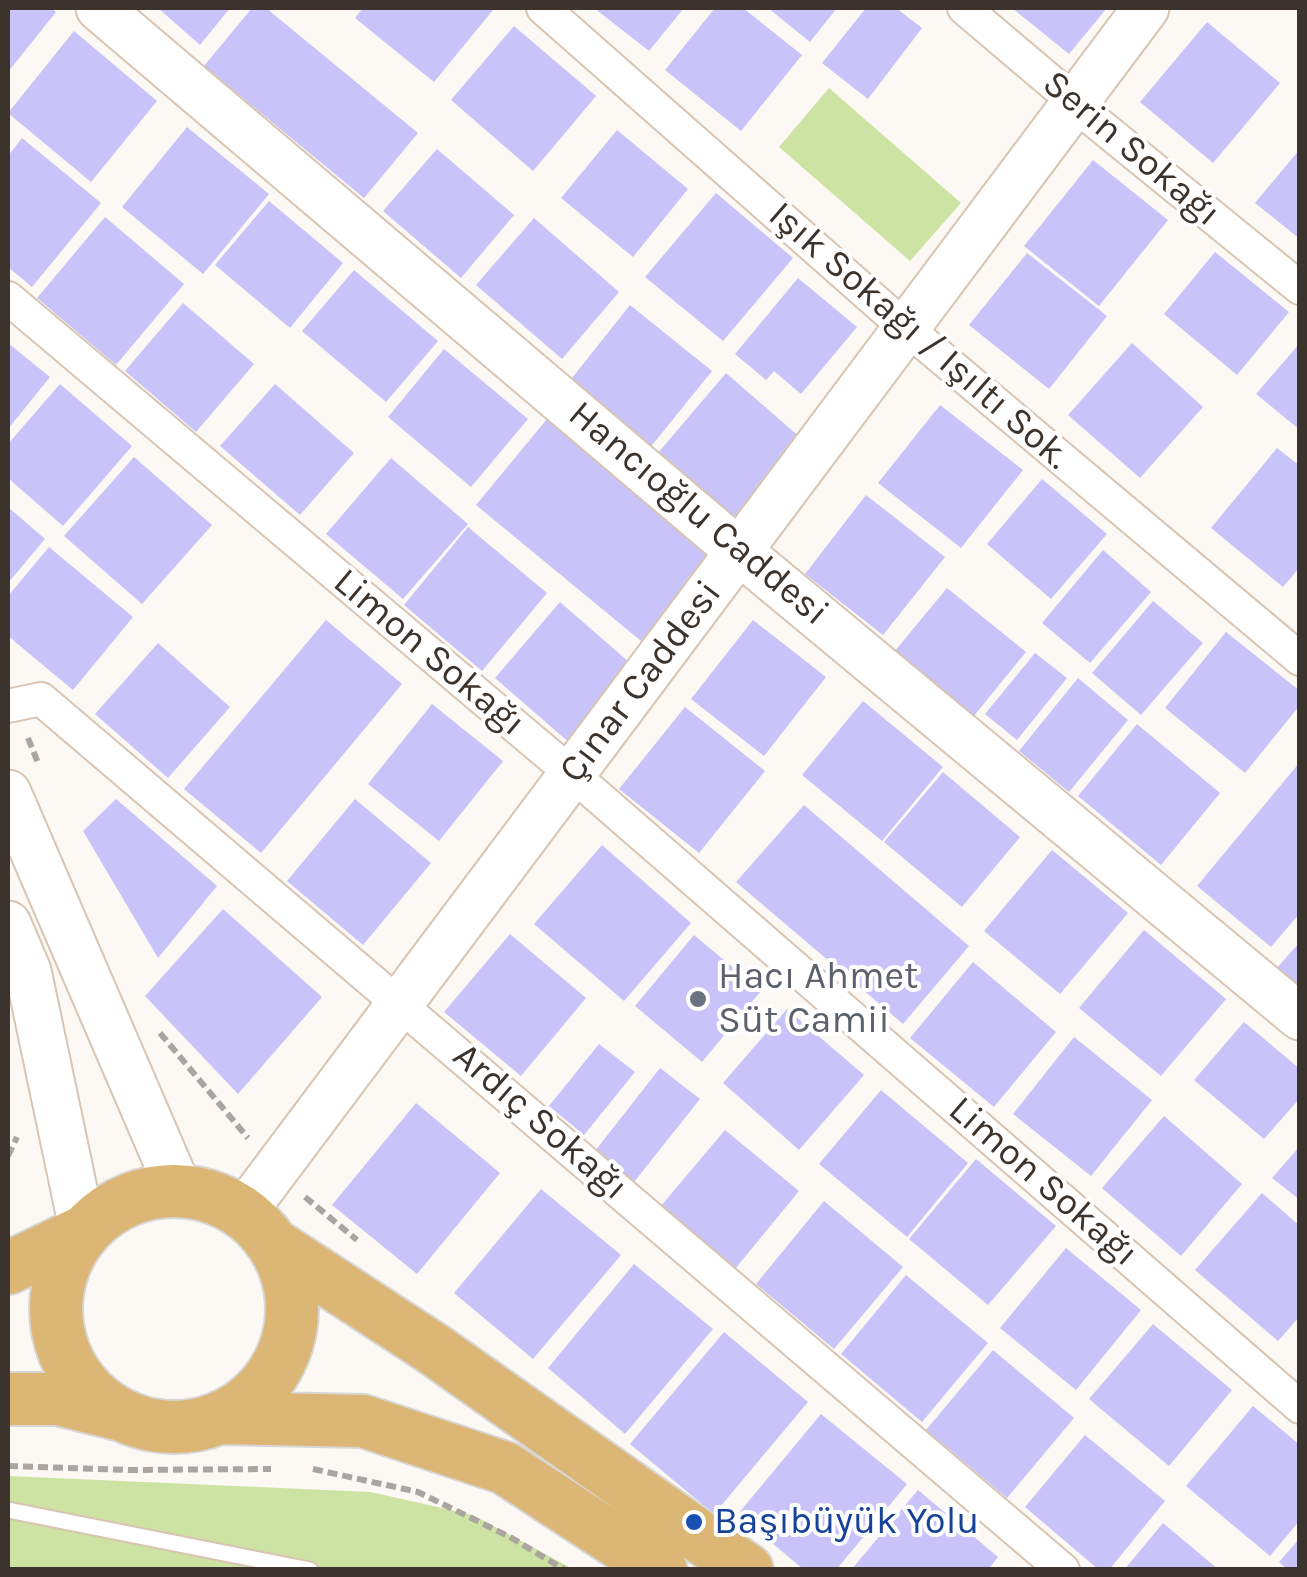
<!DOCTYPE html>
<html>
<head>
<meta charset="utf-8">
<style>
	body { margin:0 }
	#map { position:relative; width:1307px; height:1577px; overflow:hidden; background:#fcf8f4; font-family:Karla,sans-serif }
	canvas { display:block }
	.frame { position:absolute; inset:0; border:10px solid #3c342c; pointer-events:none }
</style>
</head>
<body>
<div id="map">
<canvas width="1307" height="1577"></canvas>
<div class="frame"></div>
</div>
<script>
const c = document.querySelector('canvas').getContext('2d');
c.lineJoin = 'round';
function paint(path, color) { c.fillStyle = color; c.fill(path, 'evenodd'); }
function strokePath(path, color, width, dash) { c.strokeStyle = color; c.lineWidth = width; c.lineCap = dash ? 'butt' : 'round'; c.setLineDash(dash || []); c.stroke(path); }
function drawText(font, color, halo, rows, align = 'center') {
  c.font = font + ' Karla,sans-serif'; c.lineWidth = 8; c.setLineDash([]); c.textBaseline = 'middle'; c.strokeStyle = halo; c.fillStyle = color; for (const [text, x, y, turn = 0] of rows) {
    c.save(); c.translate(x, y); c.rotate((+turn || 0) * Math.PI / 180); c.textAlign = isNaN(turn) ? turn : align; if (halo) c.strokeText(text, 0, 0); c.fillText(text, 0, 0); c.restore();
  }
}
paint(new Path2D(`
	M829,88L961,203L910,261L779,147Z
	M8,1476L371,1492L473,1515L573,1569L8,1570Z`), '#cde3a4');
paint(new Path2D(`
	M8,8H50L56,12L8,72Z
	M158,8H230L200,45Z
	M252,8H266L418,133L364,198L204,66Z
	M363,8H491L493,10L434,82L355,18Z
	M594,8H684L649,51Z
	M715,8H743L802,55L741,131L665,70Z
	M768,8H837L810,42Z
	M866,8H896L922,28L868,99L822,63Z
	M1012,8H1107L1069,54Z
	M1207,22L1280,83L1213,163L1140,102Z
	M514,26L596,96L533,171L451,100Z
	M74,31L157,101L91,182L8,113Z
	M187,127L269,194L203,274L122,207Z
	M617,130L688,189L633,257L561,198Z
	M22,138L101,203L32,287L8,267V156Z
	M437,149L514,215L461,278L383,211Z
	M1300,149V239L1255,203Z
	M1093,160L1168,220L1099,306L1024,246Z
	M716,193L793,258L723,341L645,277Z
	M269,201L343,263L290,328L215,265Z
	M105,217L184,284L116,365L37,298Z
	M534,218L619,292L562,359L476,285Z
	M1215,252L1289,312L1237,375L1164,314Z
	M1027,253L1107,316L1049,389L969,325Z
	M354,270L438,341L386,402L302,331Z
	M798,278L857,327L801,394L774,371L766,380L735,354Z
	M183,303L254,364L196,432L125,371Z
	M630,305L712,371L649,449L568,383Z
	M8,343L50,377L8,429Z
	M1132,343L1203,407L1140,478L1068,415Z
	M1300,343V430L1256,394Z
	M444,349L528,419L471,487L388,417Z
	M726,373L802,439L735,518L658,453Z
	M60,384L132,446L63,526L8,478V444Z
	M275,384L354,453L300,515L220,446Z
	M940,405L1023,470L961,548L878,483Z
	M547,419L712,555L641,641L476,505Z
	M1277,448L1300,466V567L1283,587L1211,528Z
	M134,457L212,525L142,604L64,536Z
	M391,458L468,524L403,599L326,534Z
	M1042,479L1107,534L1051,599L987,544Z
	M866,495L945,557L883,635L805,574Z
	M8,507L45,539L8,583Z
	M468,527L547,593L482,671L404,605Z
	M49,547L133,617L73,690L8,636V596Z
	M1103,550L1151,592L1090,663L1042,623Z
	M947,588L1026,652L973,717L894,652Z
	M1153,601L1203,643L1141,715L1092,673Z
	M560,602L637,669L572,745L495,678Z
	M326,620L402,684L261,853L184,789Z
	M753,620L826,677L764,756L691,699Z
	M1226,632L1300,691V705L1245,773L1165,708Z
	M158,643L230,707L168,778L95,714Z
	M1035,653L1067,678L1017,740L985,714Z
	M1078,678L1128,720L1069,792L1019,751Z
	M863,701L943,767L882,841L802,775Z
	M432,704L503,761L439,841L368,784Z
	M685,707L765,771L699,853L619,789Z
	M1137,724L1220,793L1161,865L1078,796Z
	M1300,762V913L1271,947L1197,886Z
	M943,772L1020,837L962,907L884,842Z
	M116,799L217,886L158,958L83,831Z
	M355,799L431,863L363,945L287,881Z
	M804,805L969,946L903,1024L736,882Z
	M602,845L691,923L624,1001L534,924Z
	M1052,850L1128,913L1060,994L984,931Z
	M223,909L322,997L238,1094L145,996Z
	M1144,930L1226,999L1161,1076L1079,1008Z
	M510,934L586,998L521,1076L444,1012Z
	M694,935L761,991L702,1062L635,1006Z
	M1300,942V989L1276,969Z
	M973,962L1056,1032L994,1107L910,1038Z
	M787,1009L864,1075L799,1150L723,1083Z
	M1244,1022L1300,1069V1098L1264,1139L1194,1080Z
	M1074,1037L1152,1100L1091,1176L1013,1114Z
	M599,1044L635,1072L584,1135L549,1106Z
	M660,1068L700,1099L634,1182L595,1151Z
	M881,1090L968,1163L907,1237L819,1164Z
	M416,1103L500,1173L417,1274L332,1205Z
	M1164,1116L1242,1184L1181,1256L1102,1188Z
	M725,1130L799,1191L735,1269L660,1207Z
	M1300,1146V1200L1272,1178Z
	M976,1159L1056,1226L988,1305L909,1239Z
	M541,1189L621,1255L533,1359L454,1293Z
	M1262,1193L1300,1226V1316L1278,1341L1195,1270Z
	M824,1201L903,1267L834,1349L756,1284Z
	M1066,1248L1141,1310L1076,1390L1000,1328Z
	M634,1264L713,1329L625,1434L548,1368Z
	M906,1275L988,1343L922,1422L841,1354Z
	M1153,1324L1232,1390L1169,1466L1089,1399Z
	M724,1332L808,1402L714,1514L630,1444Z
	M993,1350L1074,1418L1007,1498L926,1430Z
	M1253,1406L1300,1445V1520L1270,1556L1186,1486Z
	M821,1414L907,1484L836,1570H804L738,1514Z
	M1085,1435L1165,1501L1109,1570H1099L1025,1507Z
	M918,1490L998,1557L988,1570H851Z
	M1163,1523L1219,1570H1124Z
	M1300,1538V1570H1288L1279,1562Z`), '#c8c3f8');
const lane = new Path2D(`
	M8,1510L310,1570`);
const street = new Path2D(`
	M543,8L906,328L1300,659
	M964,8L1075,102V105L1300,288
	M8,298L572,774L1300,1407
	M8,706L41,699L1063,1570`);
const secondary = new Path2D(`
	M99,8L729,543L1300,1017
	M8,793L179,1190
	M8,924L28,971L83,1232
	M243,1213L1146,8`);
const primary = new Path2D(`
	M56 1309a118 118 0 1 1 236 0a118 118 0 1 1-236 0Z
	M274,1245L432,1348L747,1570
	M8,1268L83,1232
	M8,1399H58L118,1414
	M222,1418L363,1421L505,1468L661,1570`);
strokePath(lane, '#d8c4b1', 19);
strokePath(street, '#d8c4b1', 36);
strokePath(secondary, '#d8c4b1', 49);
strokePath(primary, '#d8d6d5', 56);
strokePath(new Path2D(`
	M28,738L38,763
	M160,1033L248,1138
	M8,1156L17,1137
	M305,1197L357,1240
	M8,1466L129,1470L271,1469
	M313,1469L418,1492L510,1537L565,1570`), '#aba5a0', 6, [10, 5]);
strokePath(lane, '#fff', 15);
strokePath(street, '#fff', 32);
strokePath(secondary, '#fff', 45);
strokePath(primary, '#dcb674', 52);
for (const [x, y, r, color] of [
	[698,999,10,"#6b7280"],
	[694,1522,10,"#1a4fb4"]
]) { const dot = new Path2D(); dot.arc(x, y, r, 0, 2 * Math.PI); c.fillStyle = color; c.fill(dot); strokePath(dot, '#fff', 4); }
drawText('38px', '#3c342c', '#fff', [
	["Serin Sokağı",1131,149,40],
	["Işık Sokağı / Işıltı Sok.",919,336,41],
	["Hancıoğlu Caddesi",698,514,40],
	["Limon Sokağı",429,653,40],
	["Çınar Caddesi",641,682,-53],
	["Ardıç Sokağı",540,1122,41],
	["Limon Sokağı",1043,1182,41]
]);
drawText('38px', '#5b616d', '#fff', [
	["Hacı Ahmet",718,977],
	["Süt Camii",718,1021]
], 'left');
drawText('38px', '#164399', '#fff', [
	["Başıbüyük Yolu",714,1522]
], 'left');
</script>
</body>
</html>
